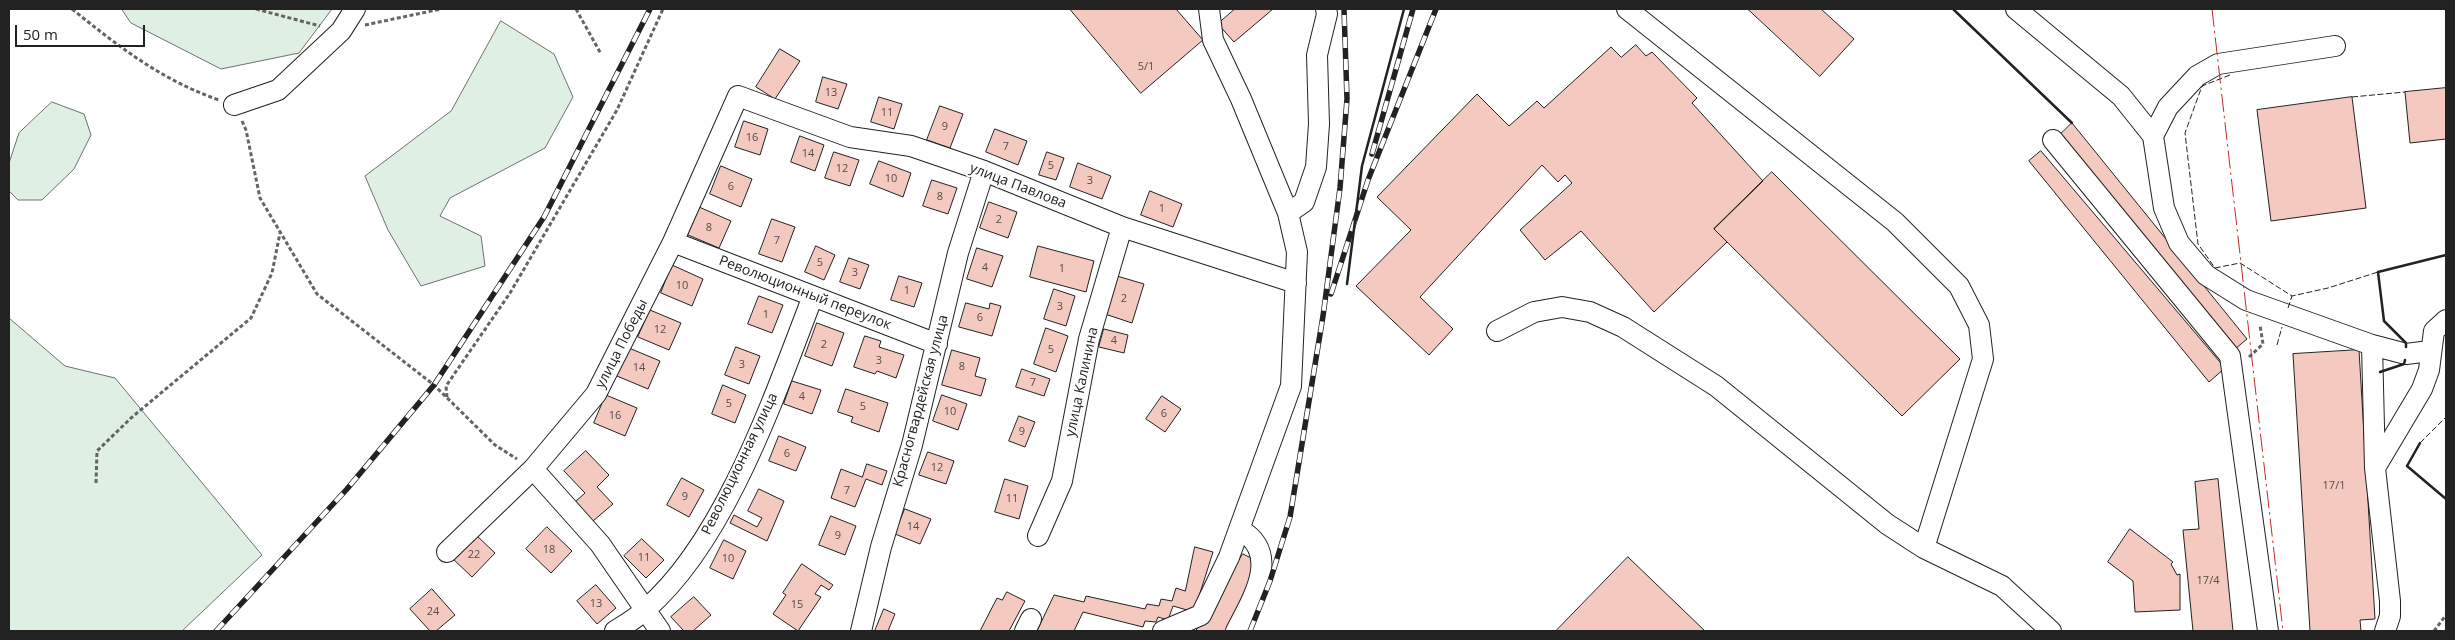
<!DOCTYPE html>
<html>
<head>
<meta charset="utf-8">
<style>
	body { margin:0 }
	#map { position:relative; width:2455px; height:640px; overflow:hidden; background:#fff; font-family:"Open Sans",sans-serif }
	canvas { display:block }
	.frame { position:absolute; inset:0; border:10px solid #222; pointer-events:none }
	.scale { position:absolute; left:15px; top:25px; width:130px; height:22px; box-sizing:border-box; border:2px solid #222; border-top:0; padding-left:6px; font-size:15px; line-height:18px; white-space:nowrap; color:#222; -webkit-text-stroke:4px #fff; paint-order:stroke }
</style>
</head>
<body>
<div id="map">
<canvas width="2455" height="640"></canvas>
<div class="frame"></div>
<div class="scale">50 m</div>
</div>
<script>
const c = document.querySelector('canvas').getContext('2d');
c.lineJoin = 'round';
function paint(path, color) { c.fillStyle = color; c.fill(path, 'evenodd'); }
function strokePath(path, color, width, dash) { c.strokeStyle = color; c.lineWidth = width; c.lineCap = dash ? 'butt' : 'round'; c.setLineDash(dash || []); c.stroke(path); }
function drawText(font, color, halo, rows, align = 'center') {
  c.font = font + ' "Open Sans",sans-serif'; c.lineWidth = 4; c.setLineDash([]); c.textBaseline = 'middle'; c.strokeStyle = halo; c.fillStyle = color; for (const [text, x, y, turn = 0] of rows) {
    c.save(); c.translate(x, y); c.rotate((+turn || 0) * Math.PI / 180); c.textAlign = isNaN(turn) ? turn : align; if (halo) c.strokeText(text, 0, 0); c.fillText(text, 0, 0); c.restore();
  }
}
const green = new Path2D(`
	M122,9H332L299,53L221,69L131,23Z
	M501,21L554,54L573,97L545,148L450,198L440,216L481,236L485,266L421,286L388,230L365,176L451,111Z
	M52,102L84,114L91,135L74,169L42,200H18L9,191V163L19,133Z
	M9,318L65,366L115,378L262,555L182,631H9Z`);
paint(green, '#e0efe3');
strokePath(green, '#6f6f6f', 1);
const building = new Path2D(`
	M1070,9H1176L1203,40L1141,93Z
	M1235,9H1273L1234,42L1218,24Z
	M1748,9H1821L1854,39L1820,76Z
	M1636,45L1646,56L1652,52L1697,98L1692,103L1763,181L1714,229L1727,242L1654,312L1581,231L1545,260L1520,230L1572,183L1565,175L1558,182L1542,165L1420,297L1453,329L1429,355L1356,286L1411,230L1377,197L1477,94L1509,126L1537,101L1544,108L1611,47L1621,57Z
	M780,49L800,61L775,99L756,87Z
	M823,77L847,84L838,109L816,102Z
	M2446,88V139L2410,143L2405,92Z
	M879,97L902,104L894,129L871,122Z
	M2352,97L2366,208L2271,221L2257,110Z
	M940,106L963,114L950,148L927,140Z
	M744,121L768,129L760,155L735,147Z
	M2072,123L2247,339L2235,349L2059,136Z
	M995,129L1027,141L1018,165L986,152Z
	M800,136L824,145L815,171L791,162Z
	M2041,151L2225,368L2209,382L2029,161Z
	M834,152L859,160L850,186L825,178Z
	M1047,152L1064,158L1056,180L1039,175Z
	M879,161L911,173L903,197L870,184Z
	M1078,163L1111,176L1102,199L1070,187Z
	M721,166L752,179L741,207L710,194Z
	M1772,172L1960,359L1902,416L1714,229Z
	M932,180L957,188L948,214L923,206Z
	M1150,191L1182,204L1173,227L1141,215Z
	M989,202L1017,212L1008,238L980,228Z
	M699,207L731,221L719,248L688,235Z
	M772,219L795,227L782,262L759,254Z
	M816,246L835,255L824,280L805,272Z
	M1038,246L1094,261L1086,292L1030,277Z
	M977,248L1003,256L992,287L967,279Z
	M849,258L869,265L860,289L840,282Z
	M672,265L703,279L692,306L661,293Z
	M899,276L922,283L914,307L891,300Z
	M1117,276L1144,284L1132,323L1105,314Z
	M1054,289L1075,296L1066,326L1044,319Z
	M759,296L783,305L772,333L748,324Z
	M966,303L989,309L990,303L1001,306L992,336L959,327Z
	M650,310L681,323L669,350L638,337Z
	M817,323L844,333L832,366L805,356Z
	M1046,328L1068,336L1056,372L1034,364Z
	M1104,329L1128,335L1124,353L1099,347Z
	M865,336L881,341L879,347L904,355L896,378L877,371L875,374L854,367Z
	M736,347L760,356L749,384L725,375Z
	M629,348L660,361L648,389L617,376Z
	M952,350L980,358L975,376L986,379L981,396L942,385Z
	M2359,350L2375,619L2360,620L2361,631H2310L2293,354Z
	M1022,369L1050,379L1044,396L1016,387Z
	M792,381L821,390L812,414L784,404Z
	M723,385L746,395L735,423L712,414Z
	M846,389L888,403L879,432L851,422L853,417L838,412Z
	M606,395L637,408L625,436L594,423Z
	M942,395L967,404L958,430L933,421Z
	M1162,396L1181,409L1165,432L1146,419Z
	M1019,416L1035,422L1025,447L1009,441Z
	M779,436L806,447L796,471L769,461Z
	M586,451L609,475L597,487L613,504L593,521L575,502L585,493L564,471Z
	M928,452L954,461L946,484L919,475Z
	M867,464L887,471L882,485L866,479L855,507L831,498L841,469L862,477Z
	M682,478L704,490L689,517L667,505Z
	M1005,479L1028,486L1019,519L995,512Z
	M2218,479L2233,631H2193L2183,530L2199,529L2195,482Z
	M759,489L784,501L767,541L730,523L734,515L757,527L762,518L748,511Z
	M905,509L931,519L920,544L895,534Z
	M831,516L856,526L845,555L819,545Z
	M547,527L572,551L551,573L526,549Z
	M2130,529L2173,562L2171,564L2177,575L2180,574V610L2135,612L2133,581L2108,562Z
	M475,534L495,553L472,577L452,558Z
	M642,539L664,560L646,578L624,556Z
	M724,540L746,551L733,579L710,568Z
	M1195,547L1213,552L1194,612L1173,606L1168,620L1158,617L1156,622L1145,621L1143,627L1083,612L1074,631H1037L1054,595L1084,602L1086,596L1145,609L1147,604L1159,606L1161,599L1172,601L1176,588L1185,591Z
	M1243,554L1257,561L1249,588L1232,617L1236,619L1227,631H1196Z
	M1628,557L1705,631H1556Z
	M802,564L833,585L829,590L821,585L815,594L821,597L798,631L773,614L786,595L783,593Z
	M596,585L616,608L597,624L577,601Z
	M432,589L455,615L436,631H430L410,609Z
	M1007,592L1025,601L1009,631H980L997,598L1002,600Z
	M694,597L711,615L693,631H684L671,617Z
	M884,609L895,614L888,631H875Z`);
paint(building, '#f3c9c0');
strokePath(building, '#222', 1);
const minor = new Path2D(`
	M1209,9L1213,40L1241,99L1288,213
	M1627,9L1895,222L1959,286L1979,325L1983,359L1924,548
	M2016,9L2121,96L2153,136L2164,208L2179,243L2206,275L2246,300L2372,345L2375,468L2390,601V616L2385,631
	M234,105L278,90L341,31L355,9
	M2153,136L2168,107L2197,76L2218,64L2335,46
	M2053,140L2230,356L2268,631
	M673,242L937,344
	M1497,331L1534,312L1562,307L1590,312L1623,327L1716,386L1887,524L1924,548L2002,586L2051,631
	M2372,345L2406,354L2430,351
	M2375,468L2422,389L2429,370L2434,331L2446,320
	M533,469L600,544L660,631
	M1038,536L1062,481L1089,339L1122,227
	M447,552L533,469L596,394L673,242L738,96L850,137L911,146L984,171L1122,227L1296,283
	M615,631C626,624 637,618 646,609C726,540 775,394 813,296
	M861,631L881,547L912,445L958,253L984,171
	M1025,631L1031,619
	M1163,631L1201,615L1229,557L1291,386L1297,252L1288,213L1304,202L1316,167L1319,124L1317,55L1327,14L1326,9
	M1236,631C1253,598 1282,553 1239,529`);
strokePath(minor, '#222', 22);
strokePath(new Path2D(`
	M72,9C118,46 161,80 219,100
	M256,9L320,26
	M576,9L601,54
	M365,25L441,9
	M242,121L246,130L260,198L317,294L434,385L495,445L517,459
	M2249,357L2263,344L2260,325
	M447,397L446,386L510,293L617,110L663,9
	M96,483L97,451L131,418L251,318L272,273L280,233
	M2434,631L2446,615`), '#646464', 3, [4, 2.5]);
strokePath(minor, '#fff', 20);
const rail = new Path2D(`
	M1372,154L1413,9
	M1331,294L1368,180L1436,9
	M216,631L347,489L434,385L544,217L650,9
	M1250,631L1270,581L1290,517L1323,316L1340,188L1347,99L1344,9`);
strokePath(rail, '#222', 5.5);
strokePath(rail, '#fff', 4, [11]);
strokePath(new Path2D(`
	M2230,75L2202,86L2185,133L2198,244L2215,268L2240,263L2292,296L2328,288L2378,272
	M2352,97L2405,92
	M2288,308L2292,296
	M2277,345L2282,327
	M2420,443L2446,417`), '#222', 1, [6, 2.5]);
strokePath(new Path2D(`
	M1953,9L2072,123
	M1347,284L1362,166L1404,9
	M2406,347V343L2384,321L2378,272L2446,255
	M2380,372L2404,364L2405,360
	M2420,443L2407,466L2446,499`), '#222', 2.5);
strokePath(new Path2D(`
	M2212,9L2283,631`), '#c62828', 1, [18, 4, 2.5, 4]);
drawText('11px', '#564c4a', null, [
	["5/1",1146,67],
	["13",831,93],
	["11",887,113],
	["9",945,127],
	["16",752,138],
	["7",1006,147],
	["14",808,154],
	["5",1051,166],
	["12",842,169],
	["10",891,179],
	["3",1090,181],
	["6",731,187],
	["8",940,197],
	["1",1162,209],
	["2",999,220],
	["8",709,228],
	["7",777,241],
	["5",820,263],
	["4",985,268],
	["1",1062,269],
	["3",855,273],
	["10",682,286],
	["1",907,291],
	["2",1124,299],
	["3",1060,307],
	["1",766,315],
	["6",980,318],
	["12",660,330],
	["4",1114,341],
	["2",824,345],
	["5",1051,350],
	["3",879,361],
	["3",742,365],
	["8",962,367],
	["14",639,368],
	["7",1033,383],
	["4",802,397],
	["5",729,404],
	["5",863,407],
	["10",950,412],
	["6",1164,414],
	["16",615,416],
	["9",1022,432],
	["6",787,454],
	["12",937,468],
	["17/1",2334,486],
	["7",847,491],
	["9",685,497],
	["11",1012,499],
	["14",913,527],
	["9",838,536],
	["18",549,550],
	["22",474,555],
	["11",644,558],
	["10",728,559],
	["17/4",2208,581],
	["13",596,604],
	["15",797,605],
	["24",433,612]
]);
drawText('14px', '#222', '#fff', [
	["улица Павлова",1018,186,21],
	["Революционный переулок",805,293,21],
	["улица Победы",622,344,-63],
	["улица Калинина",1082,382,-78],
	["Красногвардейская улица",921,401,-75],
	["Революционная улица",740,464,-64]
]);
</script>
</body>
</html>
